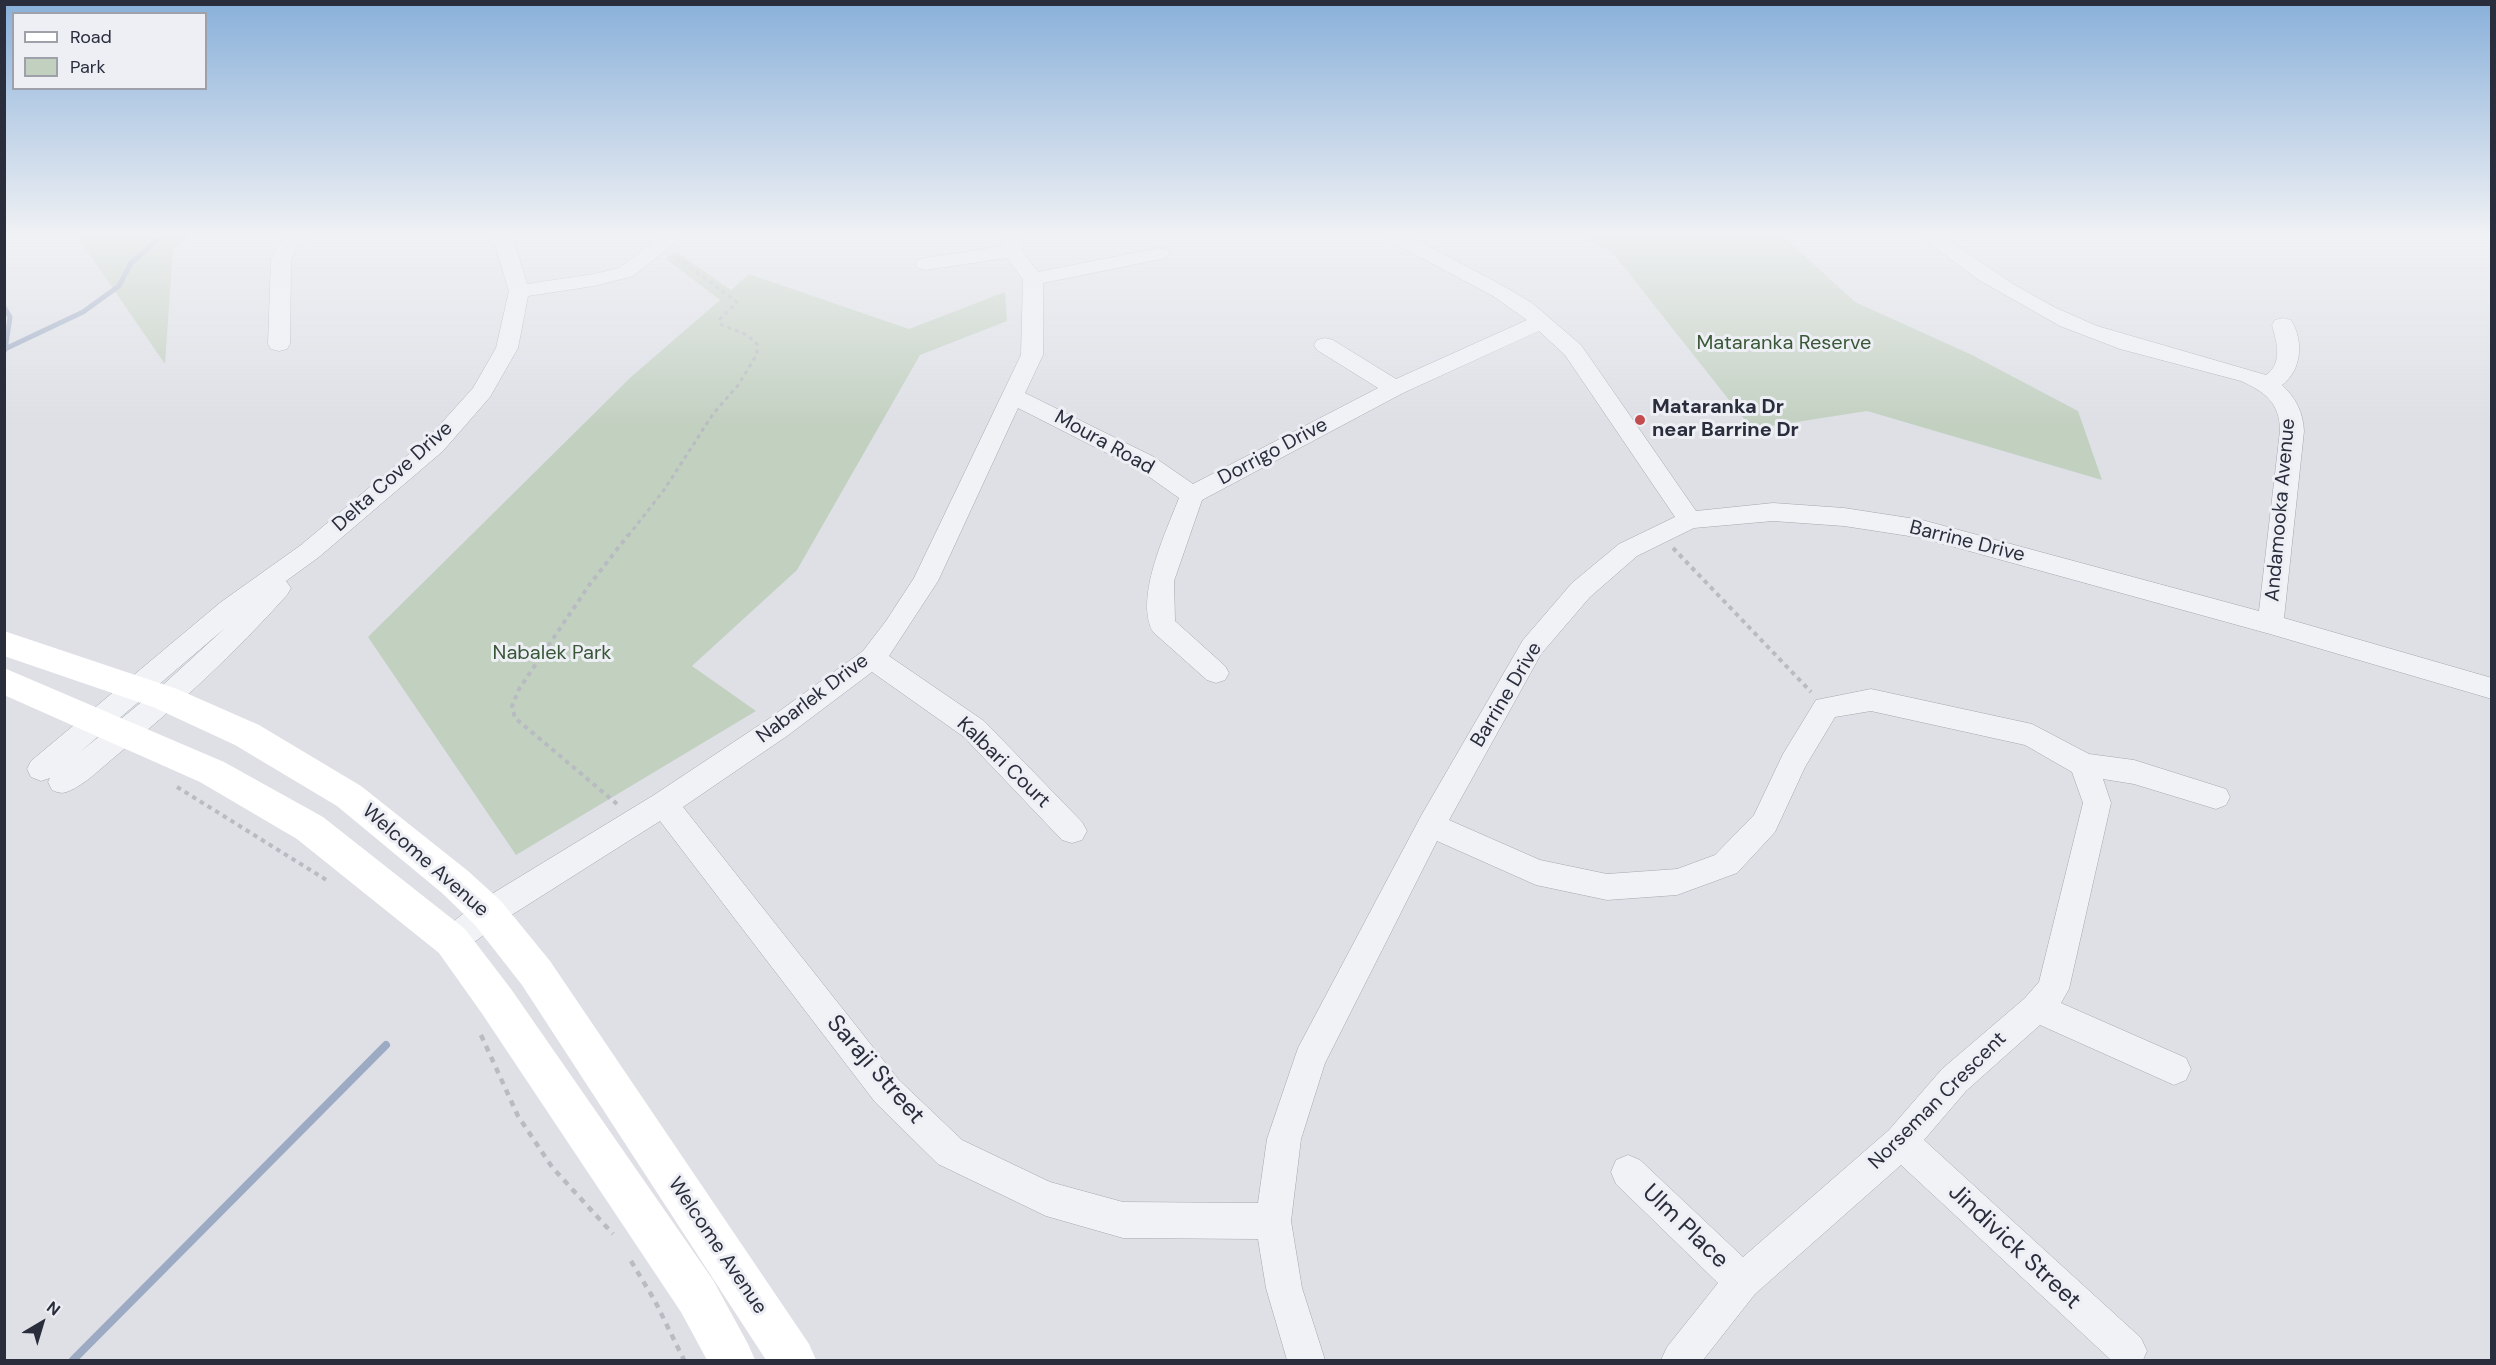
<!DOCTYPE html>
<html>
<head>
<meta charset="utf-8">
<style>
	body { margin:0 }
	#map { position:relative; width:2496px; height:1365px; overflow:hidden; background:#dee0e6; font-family:"DM Sans",sans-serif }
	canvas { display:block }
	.frame { position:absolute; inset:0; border:6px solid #292d3c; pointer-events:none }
	.legend { position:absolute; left:12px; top:12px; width:195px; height:78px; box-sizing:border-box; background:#edeff4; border:2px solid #9fa1aa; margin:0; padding:8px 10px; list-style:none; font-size:18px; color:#292d3c }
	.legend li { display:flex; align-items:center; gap:12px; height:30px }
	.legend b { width:30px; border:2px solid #9fa1aa }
	.north { position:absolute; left:12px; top:1293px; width:60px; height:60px; -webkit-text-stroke:4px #edeff4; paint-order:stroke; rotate:38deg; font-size:16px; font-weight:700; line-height:24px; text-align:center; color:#292d3c }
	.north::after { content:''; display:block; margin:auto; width:21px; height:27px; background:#292d3c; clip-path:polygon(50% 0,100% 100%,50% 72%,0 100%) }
</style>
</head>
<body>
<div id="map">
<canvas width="2496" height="1365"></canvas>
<div class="frame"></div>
<ul class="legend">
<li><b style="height:8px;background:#fff"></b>Road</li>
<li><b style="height:16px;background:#c2d0c0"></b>Park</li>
</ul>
<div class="north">N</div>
</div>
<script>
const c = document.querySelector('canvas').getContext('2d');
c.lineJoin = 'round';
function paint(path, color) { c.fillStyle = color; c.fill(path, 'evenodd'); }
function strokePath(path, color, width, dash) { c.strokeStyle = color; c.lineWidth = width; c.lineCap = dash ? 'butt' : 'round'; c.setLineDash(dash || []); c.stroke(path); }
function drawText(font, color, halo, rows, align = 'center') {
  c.font = font + ' "DM Sans",sans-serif'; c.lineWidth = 6; c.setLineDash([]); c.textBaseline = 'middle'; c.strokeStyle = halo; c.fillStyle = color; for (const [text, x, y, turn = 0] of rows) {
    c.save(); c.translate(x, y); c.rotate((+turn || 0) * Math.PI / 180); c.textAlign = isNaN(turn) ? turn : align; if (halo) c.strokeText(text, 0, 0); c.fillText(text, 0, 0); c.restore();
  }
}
paint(new Path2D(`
	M79,235H193L173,249L165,364L78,238Z
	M1576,235H1782L1855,302L1972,355L2078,411L2102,480L1867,411L1752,429L1612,252Z
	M677,252L731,290L749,274L909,329L1005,292L1007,321L920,355L797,570L692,666L756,711L516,855L368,637L631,377L720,300L665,258Z`), '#c2d0c0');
strokePath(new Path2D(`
	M4,307L10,317L5,350
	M7,348L83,312L119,286L131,263L163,235`), '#9caac4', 5);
strokePath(new Path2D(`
	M73,1360L386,1045`), '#9caac4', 8);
const street = new Path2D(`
	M290,235H312L295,250L291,260L290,344L287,349L279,351L271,349L268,344L271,260L279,243Z
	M492,235H512L527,284L594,274L619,268L663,235H685L633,276L594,286L528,296L518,348L490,397L443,451L319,557L286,581L291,588L287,595C235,653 178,706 117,755C102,767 86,784 69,791C62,794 59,793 52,790L48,782L50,778L41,781L31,777L27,769L31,761L221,602L301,545L427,439L473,388L496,348L509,291ZM225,628L165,683L80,752Z
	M1001,235H1021L1022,251L1038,272L1159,248L1166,250L1169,254L1166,258L1043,283V355L1025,393L1154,457L1193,484L1378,388L1317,350L1314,345L1317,340L1325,338L1333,340L1396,379L1527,320L1493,296L1386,239L1383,235H1408L1507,288L1532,303L1581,345L1696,511L1773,503L1844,508L1922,520L2259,611L2280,431C2280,403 2265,392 2241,381L2120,349L2060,326L1979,280L1918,235H1941L2013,284L2054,307L2097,326L2266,375C2283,363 2277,343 2272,325L2275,320L2283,318L2291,320C2304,341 2302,370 2282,385C2296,398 2303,412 2304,431L2284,618L2492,678V699L2270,634L1922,538L1844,526L1773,521L1694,528L1637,556L1590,597L1541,654L1449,820L1540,860L1607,874L1677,869L1715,855L1754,815L1783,754L1816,700L1871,689L2032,724L2089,754L2134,760L2226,789L2230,797L2226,805L2216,809L2134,784L2103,779L2111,803L2069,989L2061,1003L2186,1058L2191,1069L2186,1080L2174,1085L2040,1025L1966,1091L1924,1140L2141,1338L2147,1351L2143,1360H2111L1901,1165L1755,1294L1703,1360H1661L1667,1347L1718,1283L1616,1184L1611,1172L1616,1160L1628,1155L1640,1160L1743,1257L1889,1130L1942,1069L2025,998L2039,982L2083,803L2072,772L2025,745L1871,711L1835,717L1805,767L1775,832L1737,873L1677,895L1607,900L1536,885L1437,841L1325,1063L1301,1139L1291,1221L1302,1288L1325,1360H1287L1266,1288L1258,1239L1123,1238L1046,1216L938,1164L875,1102L660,821L499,923L463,951L452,955L441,951L436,941L441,931L477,903L654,795L767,720L863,651L886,621L914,578L1021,355L1023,279L1007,258L925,270L918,268L915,264L918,260L925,258L1002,246ZM1539,331L1565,355L1675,517L1619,544L1572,583L1523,640L1421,816L1298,1048L1267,1139L1258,1203L1123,1202L1050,1182L962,1140L899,1080L683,807L787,736L872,672L964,737L1062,840L1072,843L1082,840L1087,831L1082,822L984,721L889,656L938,581L1018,408L1138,469L1179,498C1166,532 1134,598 1153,632L1207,680L1216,683L1225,680L1229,673L1225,666L1175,621L1174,581L1202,500L1403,393Z`);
strokePath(street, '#a4a7b0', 1);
strokePath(new Path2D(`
	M628,536L664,490L713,414L739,384L757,354V344L747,335L720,324V319L737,302L676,257`), '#b8bbc1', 3, [4, 4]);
strokePath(new Path2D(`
	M1673,548L1811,692
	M177,787L328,881
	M617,804L515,718L512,706L519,689L590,584L629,534`), '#b8bbc1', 4, [4.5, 4.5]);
strokePath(new Path2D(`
	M481,1035L518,1116L552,1167L613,1234
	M631,1261L655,1301L684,1360`), '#b8bbc1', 4.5, [6, 6]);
paint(street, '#f0f2f5');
paint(new Path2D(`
	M4,631L177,689L259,725L361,786L468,871L501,901L550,961L809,1344L816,1360H766L522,985L475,925L442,893L337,806L235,745L153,707L4,656Z
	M4,668L224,762L323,817L465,929L511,989L713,1280L748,1344L755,1360H707L681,1312L483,1015L439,953L297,839L200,782L4,695Z`), '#fff');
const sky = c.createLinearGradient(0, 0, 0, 426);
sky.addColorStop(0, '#89b0da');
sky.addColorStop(0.55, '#f0f1f4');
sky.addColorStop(1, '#f0f1f400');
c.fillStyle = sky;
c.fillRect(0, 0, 2496, 426);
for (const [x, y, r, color] of [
	[1640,420,6,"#c34c4f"]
]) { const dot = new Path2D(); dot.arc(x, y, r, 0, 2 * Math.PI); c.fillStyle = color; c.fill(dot); strokePath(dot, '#edeff4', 2); }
drawText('20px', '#395737', '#edeff4', [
	["Mataranka Reserve",1784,344],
	["Nabalek Park",552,654]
]);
drawText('bold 20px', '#292d3c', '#edeff4', [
	["Mataranka Dr",1652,408],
	["near Barrine Dr",1652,431]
], 'left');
drawText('20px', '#292d3c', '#edeff4', [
	["Moura Road",1104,443,29],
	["Dorrigo Drive",1273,452,-28],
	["Delta Cove Drive",393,477,-42],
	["Andamooka Avenue",2281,510,-85],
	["Barrine Drive",1967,542,14],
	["Barrine Drive",1507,695,-59],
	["Nabarlek Drive",813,699,-37],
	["Kalbari Court",1003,763,44],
	["Welcome Avenue",425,861,41],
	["Norseman Crescent",1938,1101,-45],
	["Welcome Avenue",717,1246,56]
]);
drawText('24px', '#292d3c', '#edeff4', [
	["Saraji Street",875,1070,49],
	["Ulm Place",1685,1227,44],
	["Jindivick Street",2014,1247,43]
]);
</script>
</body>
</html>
